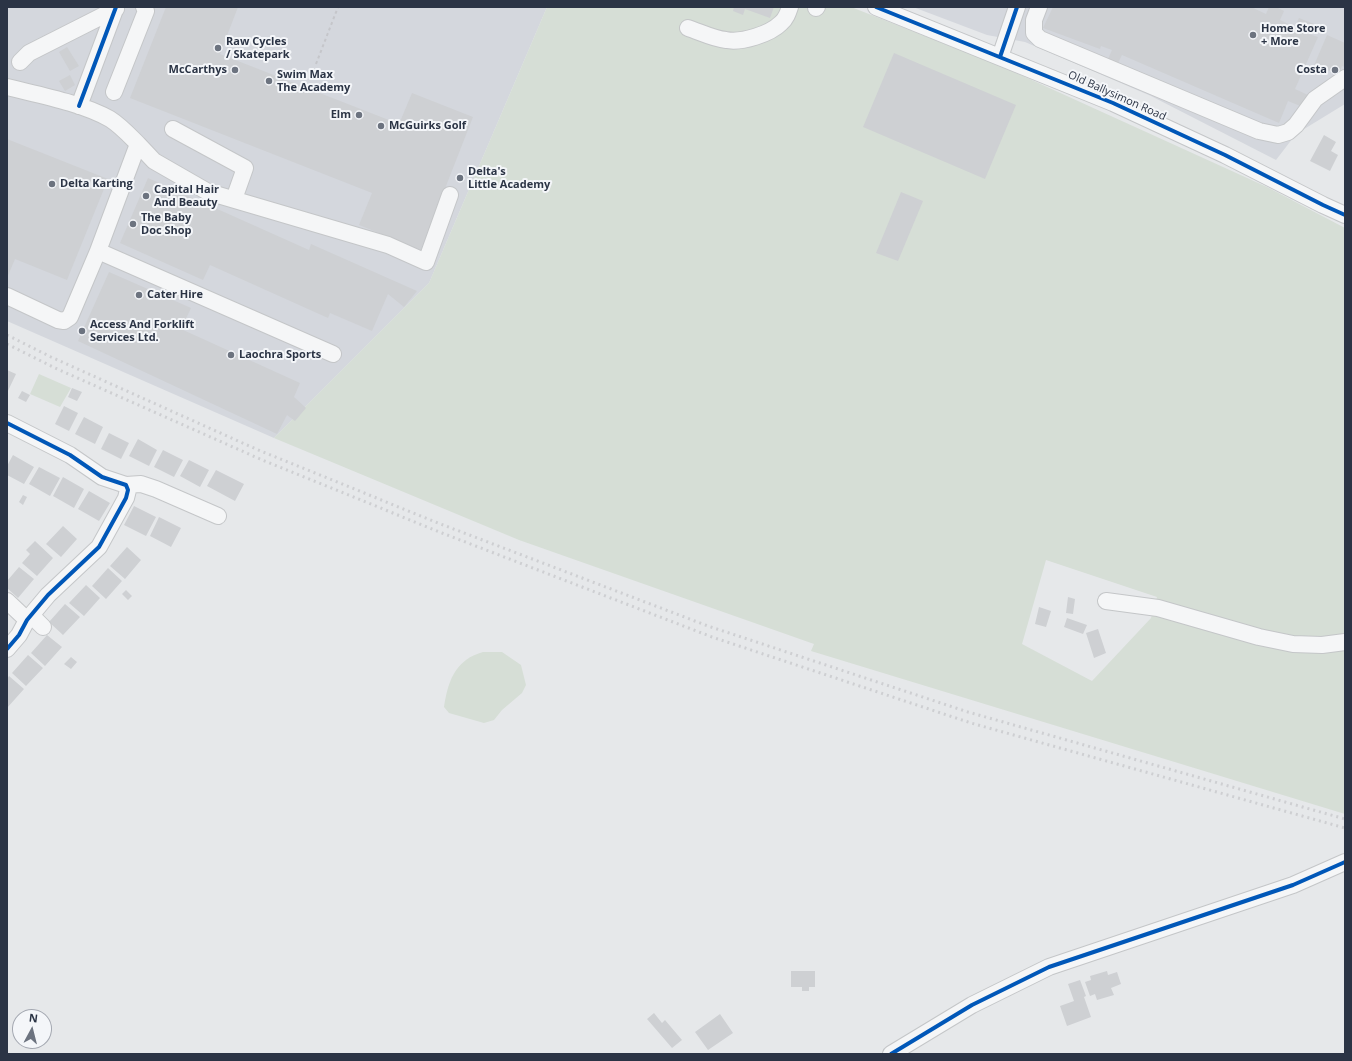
<!DOCTYPE html>
<html>
<head>
<meta charset="utf-8">
<style>
	body { margin:0 }
	#map { position:relative; width:1352px; height:1061px; overflow:hidden; background:#e6e8ea; font-family:"Open Sans",sans-serif }
	canvas { display:block }
	.frame { position:absolute; inset:0; border:8px solid #2b3445; pointer-events:none }
	.north { position:absolute; left:12px; top:1009px; width:40px; height:40px; box-sizing:border-box; background:#f4f6f9; border:1px solid #a4a8b1; border-radius:50%; rotate:7deg; font-size:11px; font-weight:700; line-height:16px; text-align:center; color:#2b3445 }
	.north::after { content:''; display:block; margin:auto; width:14px; height:18px; background:#6c737f; clip-path:polygon(50% 0,100% 100%,50% 72%,0 100%) }
</style>
</head>
<body>
<div id="map">
<canvas width="1352" height="1061"></canvas>
<div class="frame"></div>
<div class="north">N</div>
</div>
<script>
const c = document.querySelector('canvas').getContext('2d');
c.lineJoin = 'round';
function paint(path, color) { c.fillStyle = color; c.fill(path, 'evenodd'); }
function strokePath(path, color, width, dash) { c.strokeStyle = color; c.lineWidth = width; c.lineCap = dash ? 'butt' : 'round'; c.setLineDash(dash || []); c.stroke(path); }
function drawText(font, color, halo, rows, align = 'center') {
  c.font = font + ' "Open Sans",sans-serif'; c.lineWidth = 4; c.setLineDash([]); c.textBaseline = 'middle'; c.strokeStyle = halo; c.fillStyle = color; for (const [text, x, y, turn = 0] of rows) {
    c.save(); c.translate(x, y); c.rotate((+turn || 0) * Math.PI / 180); c.textAlign = isNaN(turn) ? turn : align; if (halo) c.strokeText(text, 0, 0); c.fillText(text, 0, 0); c.restore();
  }
}
paint(new Path2D(`
	M7,7H547L429,283L274,438L7,321Z
	M913,7H1345V104L1296,134L1276,160L1151,96L1025,42L987,35Z`), '#d4d7dd');
paint(new Path2D(`
	M547,7H851L1001,66L1267,187L1345,228V814L811,651L814,644L519,540L274,438L429,283ZM1046,560L1157,597L1151,618L1092,681L1022,644Z
	M39,374L71,388L60,407L30,394Z
	M483,652H502L521,665L526,685L522,693L502,710L494,720L484,723L449,713L444,707C447,689 451,671 466,660C471,656 477,654 483,652Z`), '#d6ded6');
paint(new Path2D(`
	M166,7H238L220,54L399,124L412,93L473,117L421,250L359,225L372,193L130,98Z
	M734,7H774L770,18L745,9L743,15L733,11Z
	M1053,7H1251L1266,14L1269,7H1276L1284,11L1280,20L1295,27L1299,18L1314,24L1309,34L1318,37L1295,89L1308,95L1303,107L1288,101L1279,123L1122,55L1118,63L1108,59L1112,50L1101,46L1100,49L1043,28Z
	M1327,35L1345,43V67L1342,66L1340,71L1312,70Z
	M67,47L79,66L70,71L59,52Z
	M894,53L1016,105L985,179L863,127Z
	M70,75L75,85L65,91L59,81Z
	M1324,135L1336,142L1331,151L1338,155L1330,171L1310,161Z
	M7,139L108,179L67,280L15,259L7,278Z
	M148,178L309,250L311,244L417,291L404,307L388,294L372,331L330,313L328,318L210,265L203,280L120,243Z
	M901,192L923,201L898,261L876,253Z
	M109,272L191,308L181,329L300,383L294,397L306,408L295,421L287,415L277,434L78,341Z
	M7,370L16,374L7,393Z
	M72,388L82,392L77,401L68,397Z
	M22,391L30,395L26,402L18,398Z
	M64,406L78,413L69,431L55,424Z
	M84,417L103,427L95,444L75,434Z
	M109,433L129,443L121,459L101,449Z
	M138,439L157,450L149,466L129,456Z
	M163,450L183,460L174,477L154,467Z
	M13,455L34,467L24,484L7,475V466Z
	M189,460L209,470L200,487L180,476Z
	M39,467L60,478L50,496L29,484Z
	M216,470L244,484L235,501L207,486Z
	M63,477L84,489L74,508L53,496Z
	M89,491L110,503L99,521L78,509Z
	M23,495L27,497L23,505L19,502Z
	M134,506L156,517L146,536L124,525Z
	M159,517L181,528L171,547L150,536Z
	M63,526L77,539L61,557L46,544Z
	M35,541L53,558L37,576L22,563L30,554L26,550Z
	M127,547L141,560L125,579L110,566Z
	M19,567L34,579L18,598L7,588V581Z
	M108,568L122,581L106,599L92,586Z
	M86,585L100,598L84,616L69,603Z
	M126,590L132,596L128,600L122,594Z
	M1068,597L1075,599L1073,614L1066,613Z
	M65,604L80,617L63,635L49,622Z
	M1039,607L1051,611L1046,627L1035,624Z
	M1067,618L1087,625L1083,634L1064,627Z
	M1098,629L1106,653L1094,658L1086,633Z
	M47,635L62,647L45,666L31,653Z
	M28,655L43,668L26,686L12,673Z
	M71,657L77,662L71,669L64,664Z
	M9,676L24,689L7,708V679Z
	M791,971H815V987H809V991H802V987H791Z
	M1107,971L1108,975L1117,972L1121,984L1111,988L1114,995L1097,1000L1095,994L1090,996L1085,982L1091,980L1090,976Z
	M1080,980L1086,996L1084,997L1091,1017L1067,1026L1060,1006L1074,1001L1068,984Z
	M654,1013L662,1023L665,1020L682,1040L672,1048L647,1019Z
	M720,1014L733,1033L708,1050L695,1032Z`), '#ced0d3');
const minor = new Path2D(`
	M876,7L1113,103L1225,155L1323,205L1345,215
	M1039,7L1034,20V33L1040,39L1259,131L1278,135L1288,132L1296,125L1315,99L1345,78
	M816,8L817,7
	M688,28C700,32 714,39 726,40C742,43 770,34 781,23C786,19 788,13 790,7
	M1000,57L1017,7
	M20,62L29,53L116,9
	M7,87C39,95 82,103 110,119C121,126 130,136 138,144L98,251L70,317L64,321L58,320L7,296
	M114,92L146,11L144,7
	M79,106L116,7
	M173,129L245,168L234,199
	M138,144L154,161L208,192L388,245L426,262L450,195
	M98,251L333,354
	M7,423L70,455L102,477L126,485L128,490L126,498L99,547L48,595L27,620L19,635L7,649
	M126,485L141,484L156,489L218,516
	M7,601L27,620
	M1106,601L1158,608L1259,637L1293,644L1322,645L1345,642
	M31,615L43,627
	M891,1054L972,1005L1049,967L1293,885L1345,862`);
strokePath(minor, '#c4c6c8', 18);
strokePath(new Path2D(`
	M316,64L338,7`), '#c5c6ca', 2, [3, 3]);
strokePath(minor, '#f5f6f7', 16);
strokePath(new Path2D(`
	M7,335L51,357L256,449L438,523L708,626L968,712L1345,819
	M7,344L55,368L260,459L442,533L712,637L971,723L1345,828`), '#cecfd2', 3, [2, 4]);
strokePath(new Path2D(`
	M876,7L1113,103L1225,155L1323,205L1345,215
	M1000,57L1017,7
	M79,106L116,7
	M7,423L70,455L102,477L126,485L128,490L126,498L99,547L48,595L27,620L19,635L7,649
	M891,1054L972,1005L1049,967L1293,885L1345,862`), '#0057b8', 4);
for (const [x, y, r, color] of [
	[1253,35,4,"#6c737f"],
	[218,48,4,"#6c737f"],
	[235,70,4,"#6c737f"],
	[1335,70,4,"#6c737f"],
	[269,81,4,"#6c737f"],
	[359,115,4,"#6c737f"],
	[381,126,4,"#6c737f"],
	[460,178,4,"#6c737f"],
	[52,184,4,"#6c737f"],
	[146,196,4,"#6c737f"],
	[133,224,4,"#6c737f"],
	[139,295,4,"#6c737f"],
	[82,331,4,"#6c737f"],
	[231,355,4,"#6c737f"]
]) { const dot = new Path2D(); dot.arc(x, y, r, 0, 2 * Math.PI); c.fillStyle = color; c.fill(dot); strokePath(dot, '#f4f6f9', 1.5); }
drawText('bold 11px', '#2b3445', '#f4f6f9', [
	["Home Store",1261,29],
	["+ More",1261,42],
	["Raw Cycles",226,42],
	["/ Skatepark",226,55],
	["McCarthys",227,70,"right"],
	["Costa",1327,70,"right"],
	["Swim Max",277,75],
	["The Academy",277,88],
	["Elm",351,115,"right"],
	["McGuirks Golf",389,126],
	["Delta's",468,172],
	["Little Academy",468,185],
	["Delta Karting",60,184],
	["Capital Hair",154,190],
	["And Beauty",154,203],
	["The Baby",141,218],
	["Doc Shop",141,231],
	["Cater Hire",147,295],
	["Access And Forklift",90,325],
	["Services Ltd.",90,338],
	["Laochra Sports",239,355]
], 'left');
drawText('11px', '#2b3445', '#f4f6f9', [
	["Old Ballysimon Road",1117,96,24]
]);
</script>
</body>
</html>
